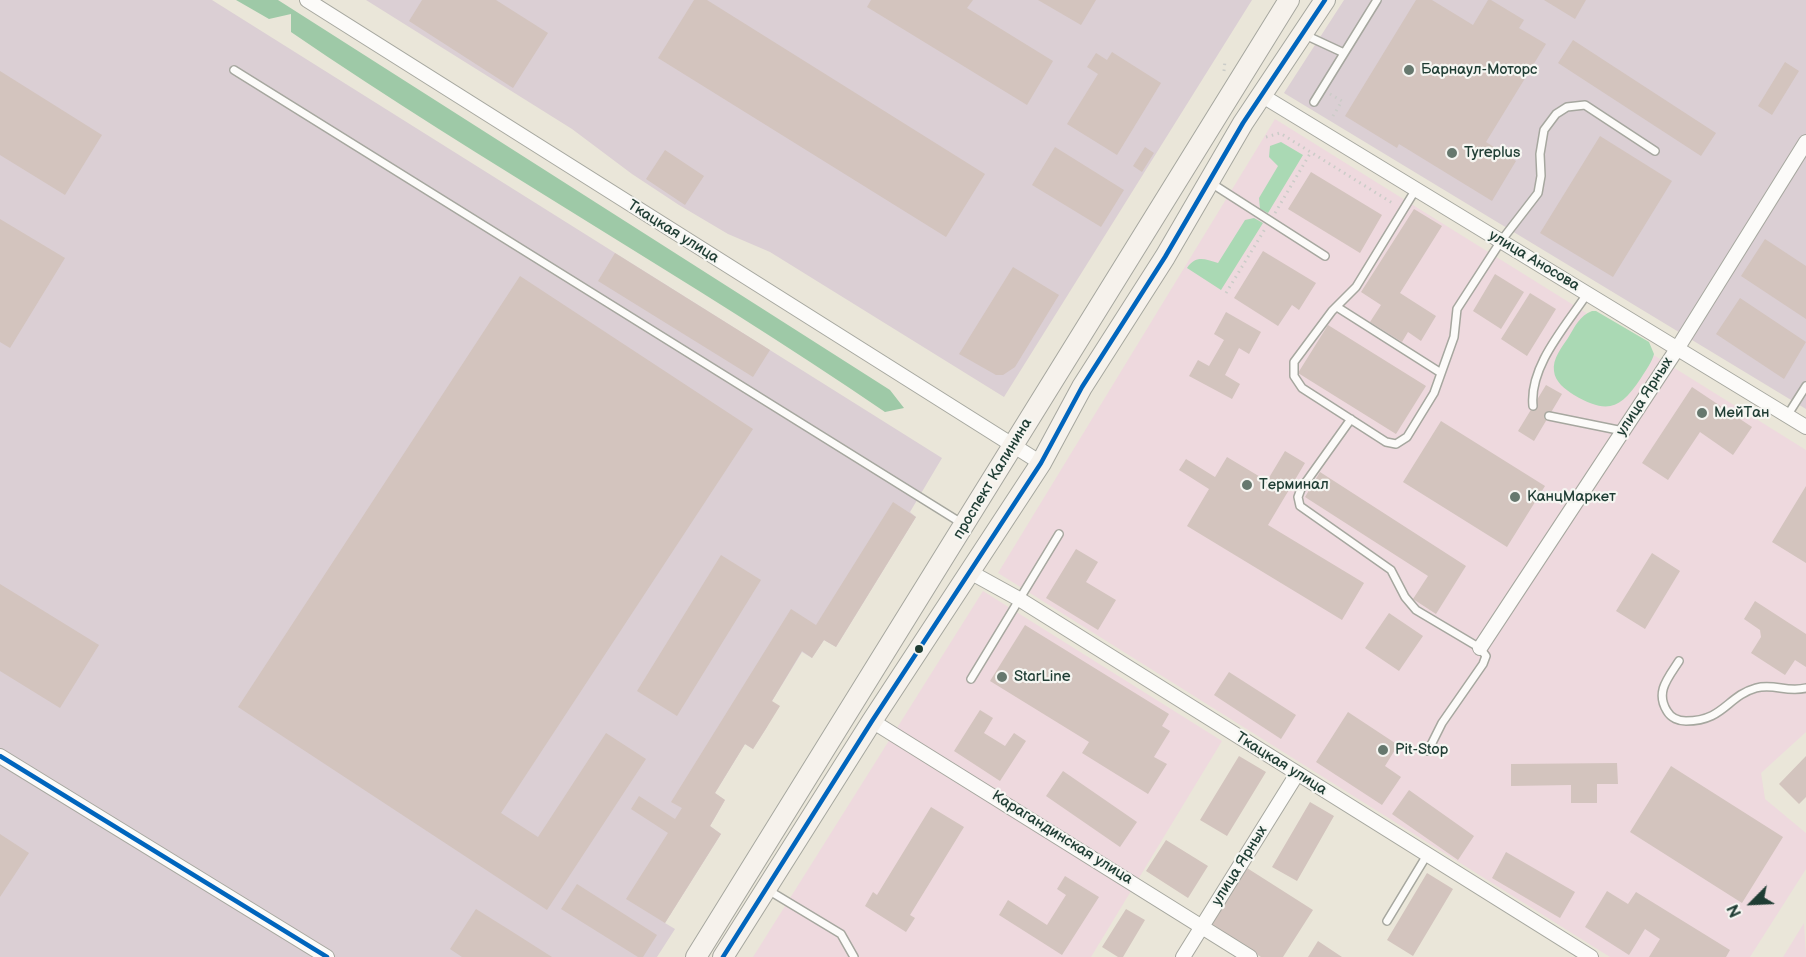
<!DOCTYPE html>
<html>
<head>
<meta charset="utf-8">
<style>
	body { margin:0 }
	#map { position:relative; width:1806px; height:957px; overflow:hidden; background:#eae6d9; font-family:"Balsamiq Sans",sans-serif }
	canvas { display:block }
	.north { position:absolute; left:1722px; top:873px; width:60px; height:60px; -webkit-text-stroke:4px #f6f6f2; paint-order:stroke; rotate:246deg; font-size:16px; font-weight:700; line-height:24px; text-align:center; color:#1f3d34 }
	.north::after { content:''; display:block; margin:auto; width:21px; height:27px; background:#1f3d34; clip-path:polygon(50% 0,100% 100%,50% 72%,0 100%) }
</style>
</head>
<body>
<div id="map">
<canvas width="1806" height="957"></canvas>
<div class="north">N</div>
</div>
<script>
const c = document.querySelector('canvas').getContext('2d');
c.lineJoin = 'round';
function paint(path, color) { c.fillStyle = color; c.fill(path, 'evenodd'); }
function strokePath(path, color, width, dash) { c.strokeStyle = color; c.lineWidth = width; c.lineCap = dash ? 'butt' : 'round'; c.setLineDash(dash || []); c.stroke(path); }
function drawText(font, color, halo, rows, align = 'center') {
  c.font = font + ' "Balsamiq Sans",sans-serif'; c.lineWidth = 4.5; c.setLineDash([]); c.textBaseline = 'middle'; c.strokeStyle = halo; c.fillStyle = color; for (const [text, x, y, turn = 0] of rows) {
    c.save(); c.translate(x, y); c.rotate((+turn || 0) * Math.PI / 180); c.textAlign = isNaN(turn) ? turn : align; if (halo) c.strokeText(text, 0, 0); c.fillText(text, 0, 0); c.restore();
  }
}
paint(new Path2D(`
	M1275,119L1806,450V732L1761,773L1765,799L1806,833V869L1750,957H1610L998,573Z
	M983,591L1222,741L1091,957H753Z
	M1804,923L1806,957H1783Z`), '#eed9de');
paint(new Path2D(`
	M0,0H212L942,458L910,512L916,517L836,647L824,640L812,658L802,652L772,701L767,727L753,749L745,744L715,793L725,800L710,826L721,834L665,923L675,929L657,957H0Z
	M366,0H1252L1004,397L770,252L728,234L679,205L632,174L572,129Z
	M1344,0H1806V409L1284,93Z`), '#dbcfd4');
paint(new Path2D(`
	M1281,142L1303,155L1268,213L1260,209L1259,198L1278,166L1269,157L1270,146Z
	M1254,218L1263,223L1221,290L1187,268C1196,255 1204,259 1218,263L1245,220Z
	M1592,311H1596L1649,342L1654,354C1652,362 1646,370 1641,378C1620,410 1607,414 1574,395C1565,389 1555,382 1554,371C1552,359 1562,347 1568,338C1574,328 1580,315 1592,311Z`), '#aad9b4');
paint(new Path2D(`
	M236,0H278L890,390L904,408L885,412C691,279 485,165 291,32V14L269,19Z`), '#9ec9a7');
paint(new Path2D(`
	M422,0H496L548,33L513,88L409,21Z
	M694,0H707L985,174L946,237L658,58Z
	M871,0H973L967,8L1053,61L1027,105L867,7Z
	M1038,0H1096L1081,25Z
	M1416,0H1432L1473,25L1488,0H1491L1524,20L1519,28L1546,44L1486,142L1516,161L1492,201L1399,144L1397,148L1345,116Z
	M1544,0H1586L1575,19Z
	M1573,40L1716,133L1701,156L1558,63Z
	M1112,52L1161,83L1117,155L1067,124L1098,74L1087,67L1096,53L1107,60Z
	M1785,62L1799,71L1772,115L1758,106Z
	M0,71L102,135L65,195L0,155Z
	M1600,136L1672,181L1613,277L1540,233Z
	M1055,147L1124,190L1101,227L1032,185Z
	M1145,147L1154,153L1142,172L1133,166Z
	M665,150L704,176L685,205L646,179Z
	M1311,172L1382,215L1360,253L1288,209Z
	M1414,209L1442,226L1400,293L1436,316L1421,341L1408,332L1402,342L1370,322L1381,305L1361,292Z
	M0,219L65,258L10,348L0,342Z
	M1765,239L1806,266V319L1741,276Z
	M1263,251L1316,283L1299,310L1292,305L1278,326L1234,298Z
	M615,253L770,350L753,377L598,281Z
	M1013,267L1059,295L1015,367L1003,375H996L959,354Z
	M1495,274L1524,292L1501,329L1473,311Z
	M520,276L753,429L501,813L538,837L606,733L646,759L547,910L238,707Z
	M1530,293L1556,309L1527,356L1501,339Z
	M1740,298L1806,342L1784,379L1716,334Z
	M1226,312L1261,332L1249,354L1239,348L1225,375L1240,384L1232,399L1189,376L1198,360L1209,366L1224,340L1214,334Z
	M1328,325L1426,386L1396,434L1298,373Z
	M1546,385L1562,394L1534,441L1518,431Z
	M1692,387L1752,427L1733,455L1700,432L1668,480L1642,463Z
	M1441,421L1545,486L1507,547L1403,482Z
	M1285,451L1305,463L1268,525L1364,583L1342,620L1187,526L1209,489L1179,470L1186,459L1215,477L1227,457L1267,481Z
	M1320,472L1466,566L1436,614L1413,599L1428,576L1305,497Z
	M1806,486V563L1772,542Z
	M893,502L916,517L836,647L824,640L812,658L802,651L772,701L780,706L767,727L753,749L745,744L715,793L725,800L710,826L721,834L665,923L626,899L668,833L631,809L639,796L675,819L682,808L671,802L791,609L816,625Z
	M1076,549L1098,562L1086,582L1116,600L1098,630L1046,598Z
	M1652,553L1680,571L1645,629L1616,611Z
	M721,555L761,580L677,716L637,691Z
	M0,584L99,645L60,708L0,671Z
	M1755,601L1806,634V667L1795,660L1785,675L1751,653L1761,637L1760,630L1744,619Z
	M1389,613L1423,636L1399,671L1365,648Z
	M1025,625L1169,714L1162,726L1170,731L1154,757L1167,764L1148,794L1082,753L1089,742L990,681Z
	M1229,672L1296,715L1281,739L1214,695Z
	M980,710L993,718L984,733L1005,746L1014,733L1026,741L1000,781L954,751Z
	M1348,712L1398,745L1385,766L1401,777L1382,805L1316,762Z
	M1239,756L1266,772L1227,836L1200,820Z
	M1806,756V797L1799,804L1779,784Z
	M1617,763L1618,784H1597V803H1571V785L1511,786V764Z
	M1671,766L1783,837L1742,903L1630,832Z
	M1063,771L1137,822L1120,847L1046,796Z
	M1409,790L1474,836L1458,860L1392,814Z
	M1310,802L1334,816L1297,881L1272,867Z
	M931,807L964,827L910,915L915,918L906,932L865,906L873,892L877,895Z
	M0,834L29,853L0,897Z
	M1166,840L1208,866L1188,898L1146,871Z
	M1506,852L1575,892L1560,918L1492,878Z
	M1247,868L1313,910L1283,957H1261L1211,925Z
	M1427,873L1453,889L1413,956L1387,940Z
	M1065,876L1099,897L1062,955L999,915L1008,900L1047,925L1066,895L1057,889Z
	M577,884L657,935L643,957H638L561,909Z
	M1607,891L1628,904L1636,892L1730,950L1726,957H1649L1660,939L1645,929L1629,955L1585,927Z
	M476,909L508,929L552,957H462L450,949Z
	M1126,909L1145,920L1123,957H1118L1102,947Z
	M1318,941L1342,957H1308Z`), '#d3c4be');
const service = new Path2D(`
	M1303,34L1344,53
	M234,70L963,524
	M1314,102L1377,0
	M1211,183L1325,256
	M1416,189L1356,287L1332,311L1294,362V376L1302,388L1386,442L1396,444L1407,437L1434,393L1454,337L1457,309L1501,241L1538,193L1541,176L1540,154L1544,130L1556,114L1567,107L1585,105L1655,151
	M1337,307L1441,373
	M1533,406C1529,366 1566,326 1587,294
	M1549,416L1623,431
	M1787,416L1806,386
	M1351,419L1301,489L1298,497L1300,506L1391,570L1405,597L1416,610L1480,648L1486,656L1483,664L1442,723L1428,751
	M1679,661C1668,678 1655,692 1667,711C1671,718 1679,721 1686,721C1724,721 1727,696 1756,688C1774,683 1787,693 1806,688
	M971,679L1059,534
	M768,890L841,934L854,957
	M1387,921L1427,855`);
const minor = new Path2D(`
	M307,0L1041,463
	M1261,95L1806,427
	M970,572L1019,599L1591,957
	M1480,648L1677,349L1806,142
	M872,721L1250,957
	M0,756L327,957
	M1183,957L1297,774`);
const secondary = new Path2D(`
	M696,957L1289,0
	M723,957L872,721L1041,463L1082,387L1165,257L1243,123L1325,0`);
strokePath(service, '#a6a79f', 10);
strokePath(minor, '#a6a79f', 16);
strokePath(secondary, '#a6a79f', 22);
strokePath(new Path2D(`
	M1224,71L1225,61
	M1330,94L1342,101L1333,116
	M1266,137L1280,133L1394,204
	M1275,213L1311,152
	M1226,293L1265,229`), '#cbccc8', 3, [1.5, 4.5]);
strokePath(service, '#fcfbf9', 7);
strokePath(minor, '#fcfbf9', 14);
strokePath(secondary, '#f6f2ec', 20);
strokePath(new Path2D(`
	M0,756L327,957
	M723,957L872,721L1041,463L1082,387L1165,257L1243,123L1325,0`), '#0065bd', 4.5);
for (const [x, y, r, color] of [
	[1409,70,6,"#66786e"],
	[1452,153,6,"#66786e"],
	[1702,413,6,"#66786e"],
	[1247,485,6,"#66786e"],
	[1515,497,6,"#66786e"],
	[919,649,5,"#1f3d34"],
	[1002,677,6,"#66786e"],
	[1383,750,6,"#66786e"]
]) { const dot = new Path2D(); dot.arc(x, y, r, 0, 2 * Math.PI); c.fillStyle = color; c.fill(dot); strokePath(dot, '#f6f6f2', 2); }
drawText('15px', '#1f3d34', '#f6f6f2', [
	["Барнаул-Моторс",1421,70],
	["Tyreplus",1464,153],
	["МейТан",1714,413],
	["Терминал",1259,485],
	["КанцМаркет",1527,497],
	["StarLine",1014,677],
	["Pit-Stop",1395,750]
], 'left');
drawText('15px', '#1f3d34', '#f6f6f2', [
	["Ткацкая улица",673,232,32],
	["улица Аносова",1534,261,31],
	["улица Ярных",1645,397,-57],
	["проспект Калинина",993,479,-59],
	["Ткацкая улица",1281,764,32],
	["Карагандинская улица",1062,838,32],
	["улица Ярных",1240,866,-58]
]);
</script>
</body>
</html>
